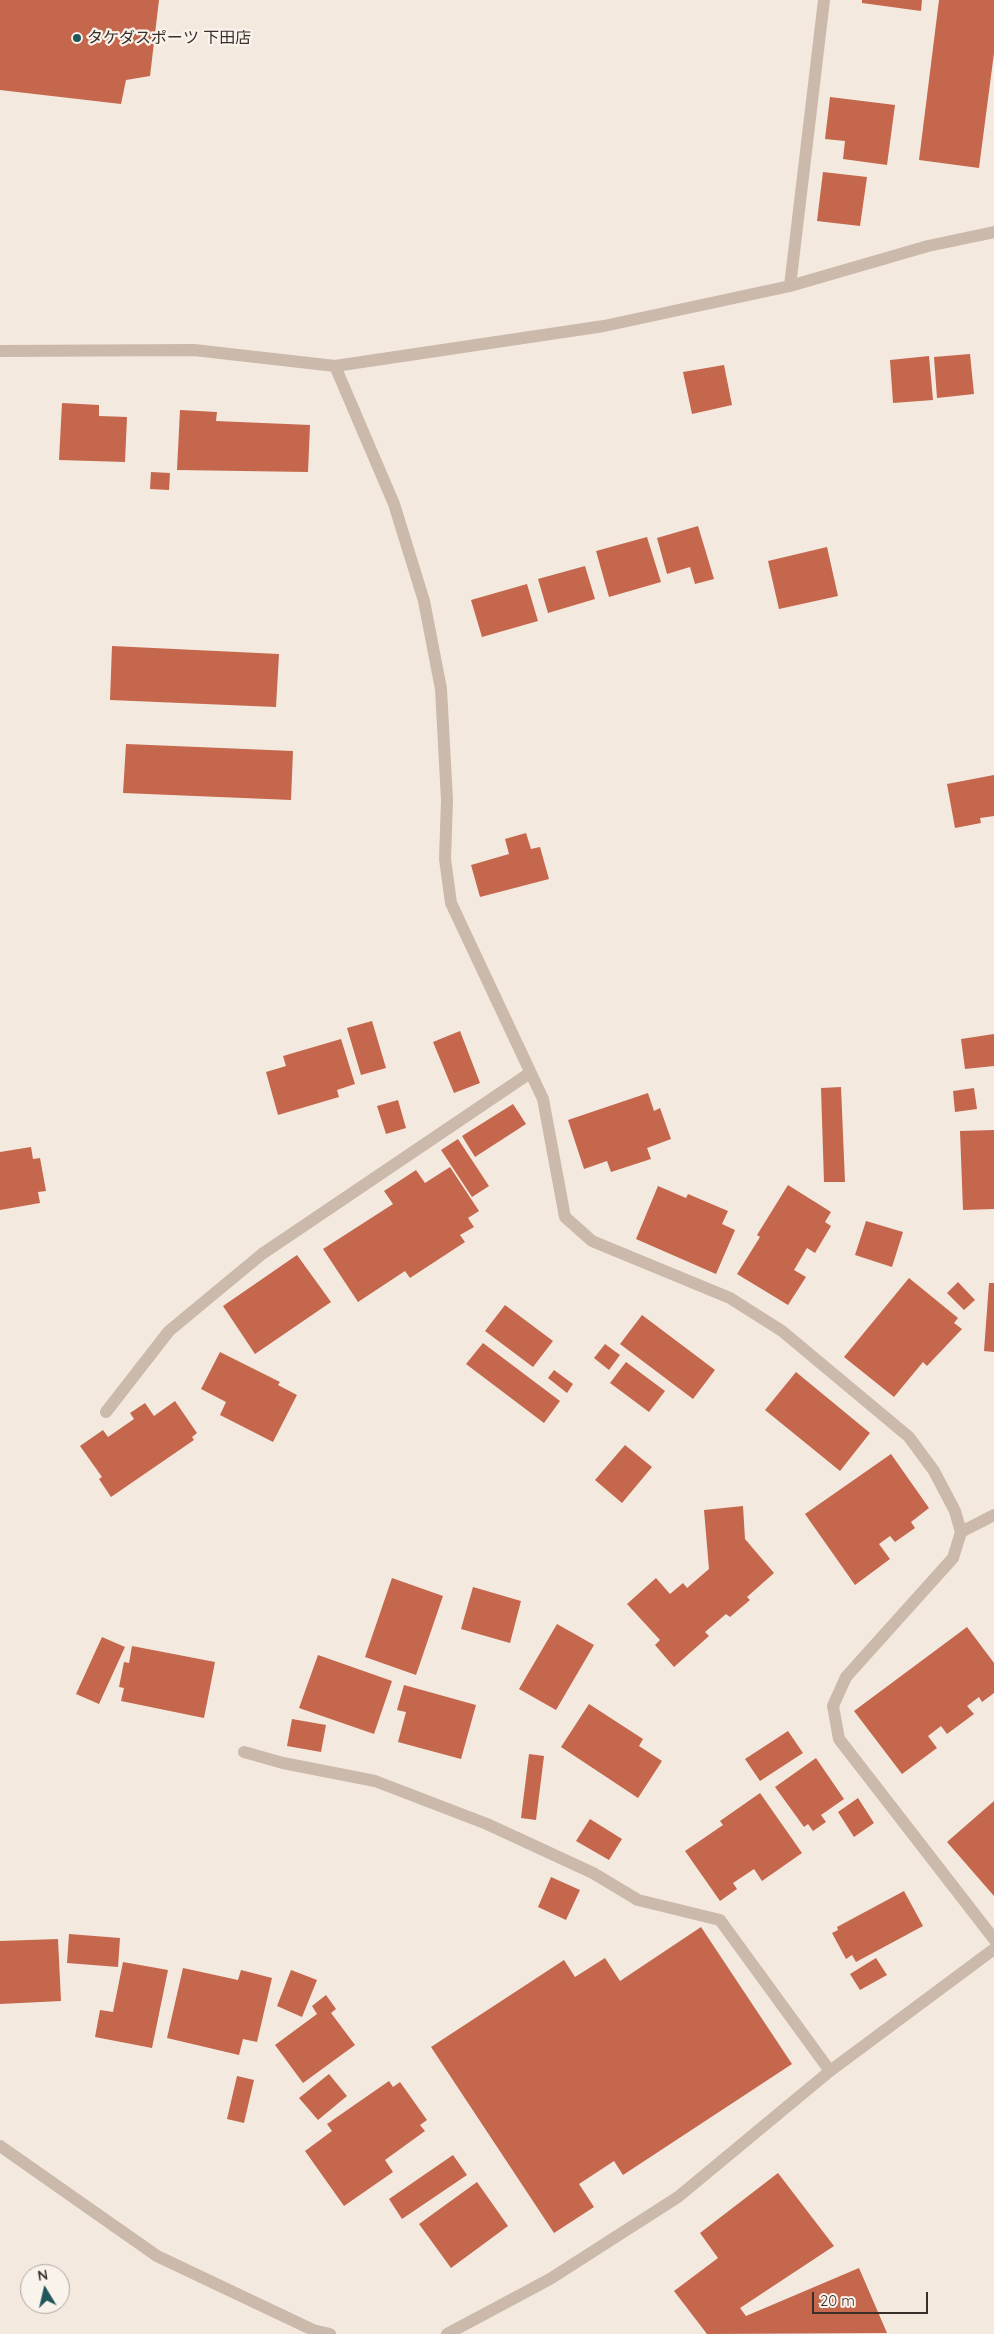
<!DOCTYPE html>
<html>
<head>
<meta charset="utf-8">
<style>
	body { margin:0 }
	#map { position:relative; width:994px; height:2334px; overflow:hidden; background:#f3e9df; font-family:Quicksand,sans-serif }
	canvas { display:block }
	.north { position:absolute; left:20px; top:2264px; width:50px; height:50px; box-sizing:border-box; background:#faf3ec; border:1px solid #ada59e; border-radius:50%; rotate:351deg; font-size:14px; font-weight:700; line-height:20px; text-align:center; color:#392f2a }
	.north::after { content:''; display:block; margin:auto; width:18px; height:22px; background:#20575a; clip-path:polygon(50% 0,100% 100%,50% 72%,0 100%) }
	.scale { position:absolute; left:812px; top:2292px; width:116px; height:22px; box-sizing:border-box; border:2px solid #392f2a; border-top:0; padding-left:6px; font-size:15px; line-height:18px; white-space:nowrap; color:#392f2a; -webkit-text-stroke:4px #faf3ec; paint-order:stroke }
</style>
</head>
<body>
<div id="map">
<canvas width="994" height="2334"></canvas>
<div class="north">N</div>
<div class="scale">20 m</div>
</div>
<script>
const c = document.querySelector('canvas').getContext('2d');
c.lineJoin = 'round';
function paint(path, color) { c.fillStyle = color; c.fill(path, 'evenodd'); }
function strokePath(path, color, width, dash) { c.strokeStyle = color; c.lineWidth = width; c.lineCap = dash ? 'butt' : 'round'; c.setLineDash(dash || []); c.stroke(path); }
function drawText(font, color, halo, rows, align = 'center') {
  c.font = font + ' Quicksand,"Noto Sans JP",sans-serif'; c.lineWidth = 4.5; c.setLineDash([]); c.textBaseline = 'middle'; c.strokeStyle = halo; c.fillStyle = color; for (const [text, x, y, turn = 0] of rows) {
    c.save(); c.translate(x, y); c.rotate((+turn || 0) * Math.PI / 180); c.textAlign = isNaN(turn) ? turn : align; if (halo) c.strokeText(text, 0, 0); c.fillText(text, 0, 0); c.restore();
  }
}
paint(new Path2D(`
	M0,0H159L150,76L126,80L121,104L0,90Z
	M862,0H922L921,11L862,3Z
	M939,0H994V53L979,168L919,160Z
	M830,97L895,105L887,165L843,159L845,141L825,139Z
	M823,172L867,177L860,226L817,221Z
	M970,354L974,394L937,398L934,357Z
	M929,356L933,400L893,403L890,360Z
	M724,365L732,405L692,414L683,372Z
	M62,403L99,405V416L127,417L125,462L59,460Z
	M180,410L217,412L216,421L310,425L308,472L177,470Z
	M151,472L170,473L169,490L150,489Z
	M698,526L714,579L695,584L690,567L667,574L657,538Z
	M647,537L661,582L609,597L596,551Z
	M827,547L838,596L779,609L768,561Z
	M585,566L595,599L548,613L538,579Z
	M527,584L538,621L482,637L471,600Z
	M112,646L279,654L276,707L110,700Z
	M126,744L293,751L291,800L123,793Z
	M994,775V816L980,818L981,823L955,828L947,784Z
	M526,833L531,849L540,847L549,879L480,897L471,865L509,854L505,839Z
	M372,1021L386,1068L361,1075L347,1028Z
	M460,1031L480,1083L454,1093L433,1042Z
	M994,1034V1066L965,1069L961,1039Z
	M341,1039L355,1084L337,1090L339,1097L278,1115L266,1072L286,1066L283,1056Z
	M841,1087L845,1182H824L821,1088Z
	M974,1088L977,1109L955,1112L953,1091Z
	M648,1093L654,1111L660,1108L671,1139L647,1148L651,1159L611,1172L607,1161L584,1169L568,1120Z
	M398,1100L406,1128L386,1134L377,1106Z
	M513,1104L526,1124L475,1157L462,1136Z
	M994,1130V1209L963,1210L960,1131Z
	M458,1139L489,1186L472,1197L441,1150Z
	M31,1147L33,1159L40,1158L46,1191L38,1192L40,1203L0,1210V1152Z
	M450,1167L479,1211L468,1218L474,1227L460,1235L465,1242L410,1278L405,1271L358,1302L323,1249L393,1204L384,1191L416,1170L425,1183Z
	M788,1185L831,1212L825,1222L831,1226L815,1253L807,1248L794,1270L806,1277L788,1305L737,1274L760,1237L757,1235Z
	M658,1186L686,1198L688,1194L728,1211L722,1224L735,1230L716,1274L636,1239Z
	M866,1221L903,1232L892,1267L855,1255Z
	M297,1255L331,1302L255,1354L223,1306Z
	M909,1278L958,1318L954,1323L962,1329L927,1366L923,1362L894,1397L844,1357Z
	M958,1282L975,1300L964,1310L947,1293Z
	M989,1283H994V1352L984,1351Z
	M505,1305L553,1341L533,1367L485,1331Z
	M642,1315L715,1370L693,1399L620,1344Z
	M483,1343L560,1401L544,1423L466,1364Z
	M605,1344L620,1355L609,1370L594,1358Z
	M220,1352L280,1382L278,1385L297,1395L273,1442L220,1415L226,1402L201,1389Z
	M626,1362L665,1391L649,1412L610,1383Z
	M554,1370L573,1384L567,1393L548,1378Z
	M796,1372L870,1433L840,1471L765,1410Z
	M175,1401L197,1433L192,1437L194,1440L111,1497L99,1479L102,1477L80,1446L103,1430L108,1437L134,1419L130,1413L145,1403L154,1416Z
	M625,1445L652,1467L622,1503L595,1480Z
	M891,1454L929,1508L911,1522L915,1528L895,1542L890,1536L879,1544L890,1559L855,1585L805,1514Z
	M743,1506L745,1539L774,1573L747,1597L750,1600L730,1617L726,1614L705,1632L709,1636L674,1667L655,1645L660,1640L627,1604L656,1578L670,1594L683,1583L687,1588L709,1569L704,1510Z
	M392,1578L443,1596L416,1675L365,1657Z
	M473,1587L521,1601L510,1643L461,1629Z
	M557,1624L594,1645L556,1710L519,1689Z
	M967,1627L994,1663V1693L982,1702L979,1697L967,1706L974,1714L947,1734L941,1726L928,1736L937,1748L902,1774L854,1711Z
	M102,1637L125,1647L99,1704L76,1694Z
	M132,1646L215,1662L204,1718L121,1701L124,1688L119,1687L124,1662L129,1663Z
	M318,1655L392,1681L374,1734L299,1708Z
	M404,1685L476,1705L461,1759L398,1742L406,1712L397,1710Z
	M589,1704L643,1739L639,1746L662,1761L638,1798L561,1747Z
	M292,1719L326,1725L321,1752L287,1746Z
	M788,1731L803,1753L760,1781L745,1759Z
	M529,1754L544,1756L536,1820L521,1818Z
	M816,1758L844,1799L821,1815L826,1822L813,1831L808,1824L804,1827L775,1787Z
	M760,1793L802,1853L762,1881L754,1869L733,1883L737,1889L720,1901L685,1851L723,1825L720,1821Z
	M858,1798L874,1823L854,1837L838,1812Z
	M994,1801V1896L947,1842Z
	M590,1819L622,1839L609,1860L576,1841Z
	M551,1877L580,1890L566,1920L538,1907Z
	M904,1891L923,1926L856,1962L852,1955L846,1959L832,1933L838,1930L837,1927Z
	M701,1927L792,2064L623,2175L614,2161L579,2184L594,2207L554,2233L431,2047L564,1960L575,1977L605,1958L620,1981Z
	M69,1934L120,1938L118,1967L67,1963Z
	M58,1939L61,2001L0,2004V1941Z
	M876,1958L887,1975L860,1990L850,1974Z
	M123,1962L168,1970L152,2048L95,2037L100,2010L113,2012Z
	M183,1968L238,1980L241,1970L272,1978L257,2042L243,2039L239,2055L167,2038Z
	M291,1970L317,1980L302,2017L277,2006Z
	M326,1995L336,2009L331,2013L355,2045L303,2083L275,2045L317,2014L312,2006Z
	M329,2074L347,2096L318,2120L299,2098Z
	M237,2076L254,2080L244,2123L227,2119Z
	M389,2081L393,2087L400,2082L427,2120L420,2125L425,2131L385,2160L393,2172L344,2206L305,2151L332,2131L327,2124Z
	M453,2155L467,2175L402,2219L389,2199Z
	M778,2173L834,2246L740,2308L746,2316L859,2268L887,2333L707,2334L674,2291L718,2258L700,2233Z
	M477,2182L508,2226L451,2268L419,2224Z`), '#c4674c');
strokePath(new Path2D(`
	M790,286L824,0
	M0,351L194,350L335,366L604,326L790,286L928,246L994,232
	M335,366L394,504L424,601L441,689L447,800L445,859L451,903L543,1099L565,1217L592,1241L730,1298L782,1331L909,1437L934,1471L955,1511L961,1532L953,1558L846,1677L833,1706L839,1739L994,1939
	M106,1412L169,1331L262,1254L530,1073
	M961,1532L994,1515
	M244,1752L283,1763L375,1781L487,1824L593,1873L638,1900L720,1920L830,2071
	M0,2146L157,2256L313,2330L330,2334
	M447,2334L550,2279L678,2197L830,2071L994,1949`), '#cbb9ab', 12);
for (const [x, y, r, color] of [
	[77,38,5,"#20575a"]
]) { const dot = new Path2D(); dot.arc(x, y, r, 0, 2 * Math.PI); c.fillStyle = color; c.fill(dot); strokePath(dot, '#faf3ec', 2); }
drawText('16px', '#392f2a', '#faf3ec', [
	["タケダスポーツ 下田店",87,38]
], 'left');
</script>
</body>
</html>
